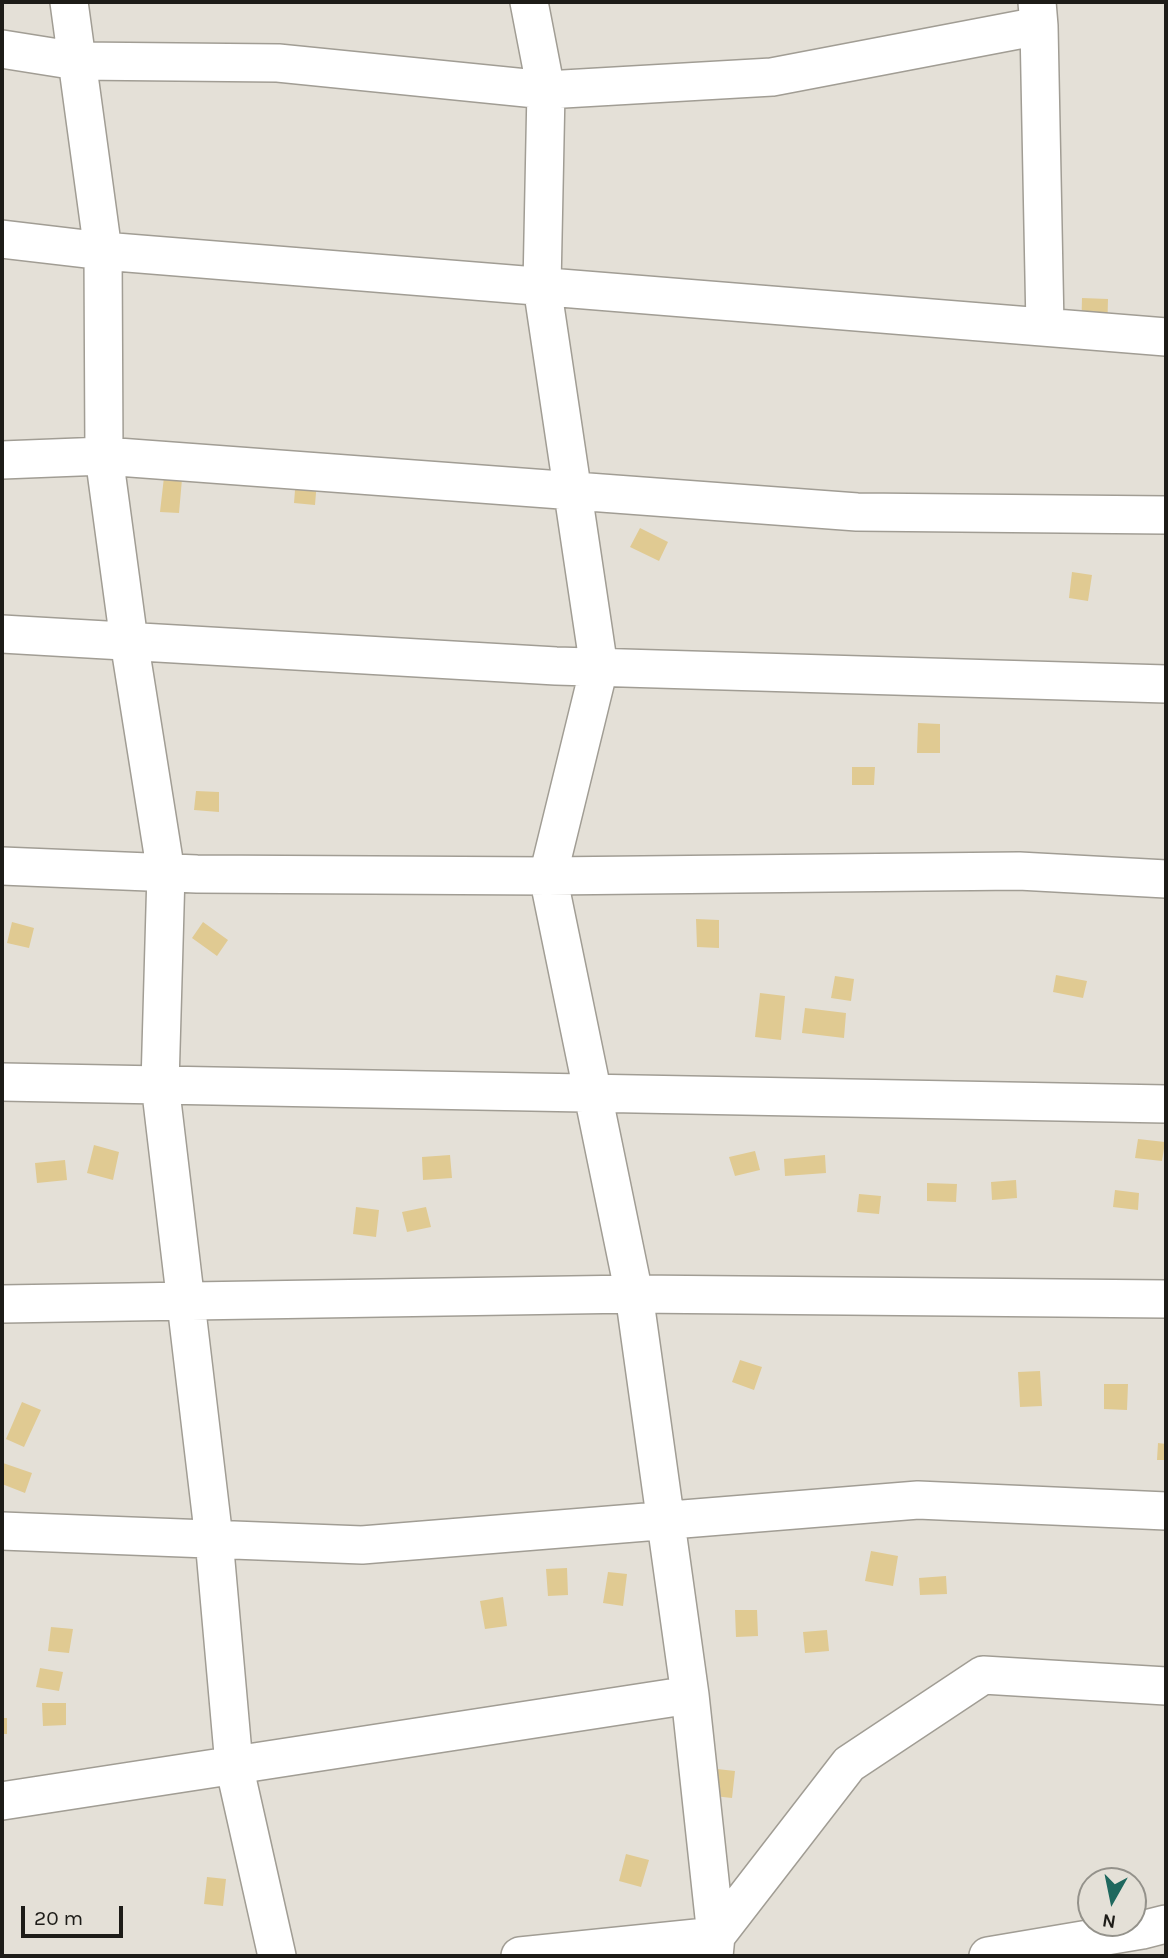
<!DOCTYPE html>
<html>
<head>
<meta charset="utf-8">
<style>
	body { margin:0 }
	#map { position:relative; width:1168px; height:1958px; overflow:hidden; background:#e4e0d7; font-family:Karla,sans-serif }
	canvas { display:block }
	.frame { position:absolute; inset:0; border:4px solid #1d1c18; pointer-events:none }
	.north { position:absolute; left:1077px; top:1867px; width:70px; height:70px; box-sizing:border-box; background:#e4e0d7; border:2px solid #94928b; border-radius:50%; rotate:189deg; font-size:19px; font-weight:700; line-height:28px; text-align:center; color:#1d1c18 }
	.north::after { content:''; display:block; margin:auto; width:24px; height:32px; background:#1f685e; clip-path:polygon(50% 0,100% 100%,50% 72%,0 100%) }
	.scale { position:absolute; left:21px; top:1906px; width:102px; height:32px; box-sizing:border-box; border:4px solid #1d1c18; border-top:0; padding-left:9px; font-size:21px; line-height:24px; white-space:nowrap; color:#1d1c18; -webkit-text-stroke:5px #e4e0d7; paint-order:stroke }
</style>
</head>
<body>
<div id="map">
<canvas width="1168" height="1958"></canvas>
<div class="frame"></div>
<div class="north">N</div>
<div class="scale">20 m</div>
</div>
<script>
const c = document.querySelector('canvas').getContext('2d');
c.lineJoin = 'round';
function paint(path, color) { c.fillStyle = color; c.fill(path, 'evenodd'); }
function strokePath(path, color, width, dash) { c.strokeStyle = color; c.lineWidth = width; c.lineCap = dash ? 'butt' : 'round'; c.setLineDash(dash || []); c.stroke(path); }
paint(new Path2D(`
	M1082,298L1108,299L1107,338L1081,337Z
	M297,465L318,468L315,505L294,503Z
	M164,477L182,479L179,513L160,512Z
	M640,528L668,542L659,561L630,547Z
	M1072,572L1092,575L1088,601L1069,598Z
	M918,723L940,724V753H917Z
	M852,767H875L874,785H852Z
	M196,791L219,792V812L194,810Z
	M696,919L719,920V948L697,947Z
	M12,922L34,928L29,948L7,943Z
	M203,922L228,940L217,956L192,938Z
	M1056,975L1087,981L1083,998L1053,992Z
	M835,976L854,979L851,1001L831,998Z
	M760,993L785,996L781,1040L755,1037Z
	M805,1008L846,1013L844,1038L802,1033Z
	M1138,1139L1165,1142L1162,1161L1135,1158Z
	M94,1145L119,1152L113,1180L87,1173Z
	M755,1151L760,1170L735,1176L729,1157Z
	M450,1155L452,1178L423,1180L422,1157Z
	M825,1155L826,1173L785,1176L784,1159Z
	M65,1160L67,1180L37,1183L35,1163Z
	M1016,1180L1017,1198L992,1200L991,1182Z
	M927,1183L957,1184L956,1202L927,1201Z
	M1115,1190L1139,1193L1138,1210L1113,1207Z
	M859,1194L881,1196L879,1214L857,1212Z
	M356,1207L379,1210L376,1237L353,1234Z
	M426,1207L431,1227L407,1232L402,1212Z
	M740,1360L762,1367L754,1390L732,1382Z
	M1040,1371L1042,1406L1020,1407L1018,1372Z
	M1104,1384H1128L1127,1410L1104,1409Z
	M22,1402L41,1410L24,1447L6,1439Z
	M1158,1443L1166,1444V1460H1157Z
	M3,1463L32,1473L25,1493L2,1484Z
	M871,1551L898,1556L893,1586L865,1581Z
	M567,1568L568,1595L548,1596L546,1569Z
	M608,1572L627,1574L623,1606L603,1603Z
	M946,1576L947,1594L920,1595L919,1578Z
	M503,1597L507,1626L485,1629L480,1601Z
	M735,1610H757L758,1636L736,1637Z
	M51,1627L73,1629L69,1653L48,1651Z
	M827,1630L829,1651L805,1653L803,1632Z
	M40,1668L63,1672L59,1691L36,1687Z
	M42,1703H66V1725L43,1726Z
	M2,1718H7V1734H2Z
	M708,1768L735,1771L732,1798L705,1795Z
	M626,1854L649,1860L641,1887L619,1881Z
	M207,1877L226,1879L223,1906L204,1904Z`), '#e0ca92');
const minor = new Path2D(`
	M69,2L103,251L104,456L129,641L166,873L160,1084L214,1539L234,1765L277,1956
	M1039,26L1045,327
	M2,49L77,61L278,63L546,90L529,2
	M2,239L103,251L1166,337
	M2,460L104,456L857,512L1166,515
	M2,634L556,666L1166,684
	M2,866L197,874L548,876L1019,871L1166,879
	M2,1082L1166,1104
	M2,1304L634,1294L1166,1299
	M2,1531L362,1545L918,1500L1166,1511
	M2,1801L690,1695L634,1294L548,876L599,668L542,286L546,90L772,77L1039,26L1037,2
	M520,1956L716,1936L690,1695
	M714,1956L716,1936L849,1764L983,1675L1166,1686
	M988,1956L1142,1930L1166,1924`);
strokePath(minor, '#a19d94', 40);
strokePath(minor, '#fff', 37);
</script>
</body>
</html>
